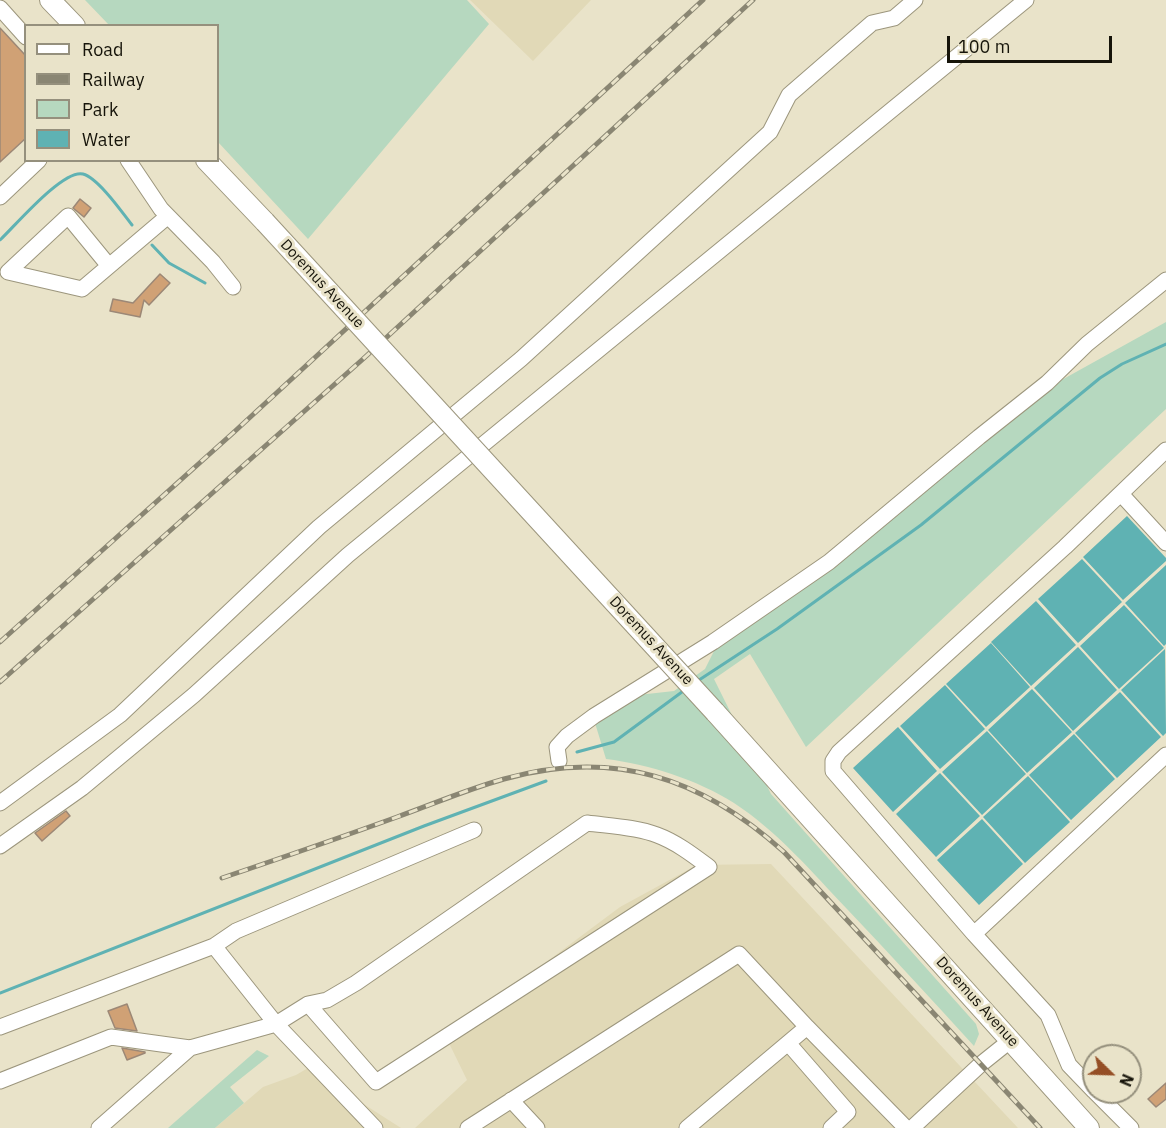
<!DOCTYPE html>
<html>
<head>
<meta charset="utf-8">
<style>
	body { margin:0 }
	#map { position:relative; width:1166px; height:1128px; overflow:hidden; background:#e9e3c9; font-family:"IBM Plex Sans",sans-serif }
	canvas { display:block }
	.legend { position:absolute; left:24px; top:24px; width:195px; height:138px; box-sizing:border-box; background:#e9e3c9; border:2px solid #95907d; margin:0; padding:8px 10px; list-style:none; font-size:18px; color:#16140a }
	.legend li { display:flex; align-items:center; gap:12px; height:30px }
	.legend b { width:30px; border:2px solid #95907d }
	.north { position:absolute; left:1082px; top:1044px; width:60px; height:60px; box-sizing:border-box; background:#e9e3c9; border:2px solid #95907d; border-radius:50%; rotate:113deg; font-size:16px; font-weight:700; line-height:24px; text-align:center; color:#16140a }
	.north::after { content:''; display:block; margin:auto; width:21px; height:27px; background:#954f26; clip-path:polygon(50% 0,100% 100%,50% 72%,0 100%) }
	.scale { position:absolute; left:947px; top:36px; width:165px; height:27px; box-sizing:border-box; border:3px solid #16140a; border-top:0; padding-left:8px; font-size:18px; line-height:21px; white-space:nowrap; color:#16140a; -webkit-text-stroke:4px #e9e3c9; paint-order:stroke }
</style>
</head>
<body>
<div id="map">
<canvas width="1166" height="1128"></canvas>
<ul class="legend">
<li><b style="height:8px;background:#fff"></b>Road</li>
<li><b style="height:8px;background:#8a8673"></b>Railway</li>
<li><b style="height:16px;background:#b6d8bf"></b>Park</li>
<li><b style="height:16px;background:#5fb2b3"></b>Water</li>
</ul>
<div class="north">N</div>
<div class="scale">100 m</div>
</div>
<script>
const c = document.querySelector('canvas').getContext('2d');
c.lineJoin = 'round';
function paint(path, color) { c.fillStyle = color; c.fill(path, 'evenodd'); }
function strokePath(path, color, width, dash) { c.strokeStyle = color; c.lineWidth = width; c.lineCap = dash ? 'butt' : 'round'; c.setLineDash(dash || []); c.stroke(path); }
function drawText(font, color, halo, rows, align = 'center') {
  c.font = font + ' "IBM Plex Sans",sans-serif'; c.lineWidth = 6; c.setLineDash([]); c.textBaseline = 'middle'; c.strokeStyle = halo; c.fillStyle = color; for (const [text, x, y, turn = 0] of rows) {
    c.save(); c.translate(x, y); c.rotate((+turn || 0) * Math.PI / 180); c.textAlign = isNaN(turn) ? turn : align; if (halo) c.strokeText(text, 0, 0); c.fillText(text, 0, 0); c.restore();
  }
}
paint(new Path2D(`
	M470,0H591L533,61Z
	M771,864L1018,1128H415L467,1080L446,1037L620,907L697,865Z
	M320,1061L351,1096L401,1128H215L263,1087L296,1075Z`), '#e1d9b7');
paint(new Path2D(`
	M85,0H467L489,24L308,239L218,142V26L109,25Z
	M1166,322V409L806,747L750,654L714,679L771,794L976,1024L979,1034L974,1046C932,1000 890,954 847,909C812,872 777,831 734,803C698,780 648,764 606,759L595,723L638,695L674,691L705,669L715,649L1058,382Z
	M257,1050L269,1056L230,1087L244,1103L215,1128H168Z`), '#b6d8bf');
paint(new Path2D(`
	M1127,516L1166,558V561L1123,600L1083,557Z
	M1082,559L1122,602L1078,643L1038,599Z
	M1166,565V644L1164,646L1125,603Z
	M1036,601L1076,645L1031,686L991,642Z
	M1124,605L1164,648L1119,689L1080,646Z
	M991,643L1030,687L986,727L946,684Z
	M1078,647L1117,690L1073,731L1034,688Z
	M1165,649L1166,733L1163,736L1121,690Z
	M945,685L985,729L940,769L900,726Z
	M1032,689L1072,732L1027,773L988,730Z
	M1120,692L1161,737L1117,778L1075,733Z
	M898,727L937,771L893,812L853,768Z
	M987,731L1026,774L982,815L942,772Z
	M1074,734L1115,779L1071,820L1029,775Z
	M940,773L980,816L936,857L896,814Z
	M1028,776L1070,822L1025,863L983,817Z
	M982,819L1023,864L979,905L937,860Z`), '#5fb2b3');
strokePath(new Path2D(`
	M0,240C15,226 63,169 83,174C98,178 122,212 132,225
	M152,245L169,263L205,283
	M696,682L777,629L921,525L1100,378L1122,364L1166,344
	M577,752L614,742L686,689
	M0,993L424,826L546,781`), '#5fb2b3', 3);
const building = new Path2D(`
	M0,28L26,56V138L0,162Z
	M80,199L91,208L84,217L73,208Z
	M160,274L170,283L149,305L144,300L140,317L110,311L113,299L133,303Z
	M66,811L70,816L42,841L35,833Z
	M127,1004L137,1031L115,1028L108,1011Z
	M122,1048L145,1052V1053L127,1060Z
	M1166,1083V1099L1156,1107L1148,1099Z`);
paint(building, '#d0a175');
strokePath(building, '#9c8876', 1.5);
const minor = new Path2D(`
	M0,8L26,37
	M128,160L161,209L213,262L233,287
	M0,197L39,160
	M109,266L68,216L8,272L82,289L168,216
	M1121,494L1166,543
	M559,761L557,747L567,736L594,716L713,642L829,562L979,437L1047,383L1087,344L1166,280
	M0,803L120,715L319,527L521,359L770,132L789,95L872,23L894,18L915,0
	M0,846L82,788L194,695L348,555L1026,0
	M974,934L1166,755
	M308,1004L376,1082L709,867C693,855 676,842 657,835C636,827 610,826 587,823L356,983L327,1000L308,1004L276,1024L214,946L236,931L474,830
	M0,1027L214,946
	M807,1027L906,1128
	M788,1043L848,1112L831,1128
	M0,1081L111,1037L190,1048L276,1024L375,1128
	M1094,1091L1069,1065L1048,1015L974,934L833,771V761L839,752L1065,547L1166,450
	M1095,1092L1131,1128
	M511,1100L537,1128
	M99,1128L190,1048
	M468,1128L739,954L807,1027L687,1128
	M912,1128L981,1064L1011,1040`);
const major = new Path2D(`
	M50,0L75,26
	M206,160L265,222
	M715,712L1089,1128`);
strokePath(minor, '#9c967d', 17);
strokePath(major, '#9c967d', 22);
strokePath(minor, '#fff', 15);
strokePath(major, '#fff', 20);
const rail = new Path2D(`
	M0,642L233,433L703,0
	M0,682L363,359L753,0
	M222,878C281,858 339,838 397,817C433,804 468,789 504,779C614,748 702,778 784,852L1040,1128`);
strokePath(rail, '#8a8673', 5);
strokePath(rail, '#e9e3c9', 3, [9]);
const majorBridge = new Path2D(`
	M265,222L715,712`);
strokePath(majorBridge, '#9c967d', 22, []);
strokePath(majorBridge, '#fff', 20);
drawText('15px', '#16140a', '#e9e3c9', [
	["Doremus Avenue",322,284,47],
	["Doremus Avenue",651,641,47],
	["Doremus Avenue",977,1002,48]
]);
</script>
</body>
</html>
